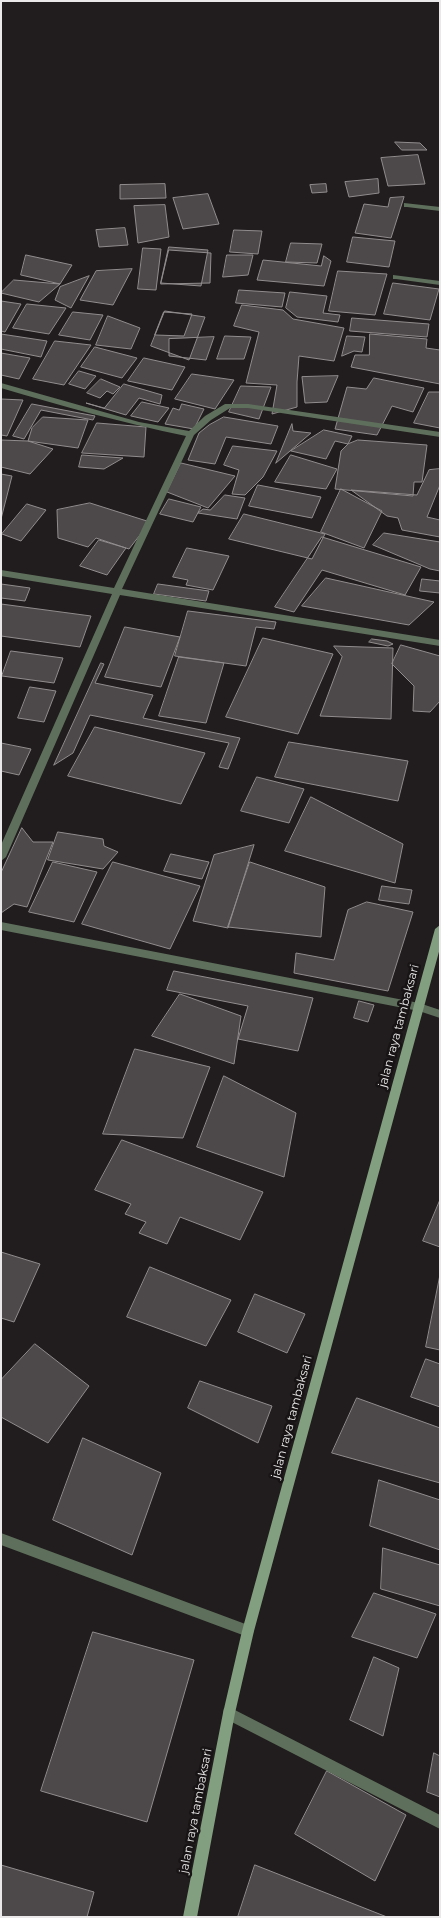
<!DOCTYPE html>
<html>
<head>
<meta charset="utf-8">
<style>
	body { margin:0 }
	#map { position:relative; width:441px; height:1918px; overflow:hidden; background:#211d1e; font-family:Montserrat,sans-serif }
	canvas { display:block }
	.frame { position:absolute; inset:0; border:2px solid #eae8e8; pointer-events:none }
</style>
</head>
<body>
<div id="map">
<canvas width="441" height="1918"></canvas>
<div class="frame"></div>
</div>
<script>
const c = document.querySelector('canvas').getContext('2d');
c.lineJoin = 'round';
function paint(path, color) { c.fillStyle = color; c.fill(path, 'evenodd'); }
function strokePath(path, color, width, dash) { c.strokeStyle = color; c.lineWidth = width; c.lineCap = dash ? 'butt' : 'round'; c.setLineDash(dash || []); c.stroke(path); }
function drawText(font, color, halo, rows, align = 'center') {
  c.font = font + ' Montserrat,sans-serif'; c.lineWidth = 5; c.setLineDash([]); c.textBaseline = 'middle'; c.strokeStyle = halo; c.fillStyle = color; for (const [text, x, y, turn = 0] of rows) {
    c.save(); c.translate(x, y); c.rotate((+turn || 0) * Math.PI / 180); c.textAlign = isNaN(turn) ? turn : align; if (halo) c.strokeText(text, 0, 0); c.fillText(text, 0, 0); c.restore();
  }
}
const building = new Path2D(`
	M395,142L420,143L427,150H402Z
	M418,155L425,184L388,186L381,158Z
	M378,179L379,193L349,197L345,182Z
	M165,184L166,198L120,199V185Z
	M326,184L327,192L312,193L310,185Z
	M208,194L219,224L183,229L173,198Z
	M404,197L391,238L355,233L364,204L388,207L390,198Z
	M165,205L169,237L138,243L134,206Z
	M125,228L128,245L99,247L96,230Z
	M234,230L262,231L258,254L230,252Z
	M353,237L395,241L389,267L347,262Z
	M291,243L322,244L317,263L286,262Z
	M169,247L208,250L201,286L161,283Z
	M143,248L161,249L156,290L138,289Z
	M169,250L211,253L210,283L161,284Z
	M26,255L72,265L60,284L21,275Z
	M227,255H253L248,275L223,277Z
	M324,256L331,261L324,286L257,280L263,260L321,266Z
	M132,269L113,305L80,300L96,271Z
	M338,271L387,274L375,315L329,311Z
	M89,276L71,308L55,300L60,287Z
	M14,280L60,284L39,302L1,293Z
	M393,283L439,289L430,320L384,314Z
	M239,290L285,293L282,307L236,303Z
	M290,292L327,296L323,313L340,315L338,322L297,317L286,308Z
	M1,301L21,304L5,332L1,331Z
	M27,304L66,308L49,334L13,328Z
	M242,305L283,310L293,319L344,328L334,361L299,356L297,382V407L272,414L277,385L246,383L259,332L234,326Z
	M165,311L205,317L189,360L151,346Z
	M73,312L103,315L90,340L59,335Z
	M164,312L192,314L184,336L155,335Z
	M108,316L140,328L131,349L96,345Z
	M352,318L429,324L427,337L350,331Z
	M1,334L47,341L41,357L1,349Z
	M370,334L427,339L426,348L440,350V384L351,367L355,355H369Z
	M225,336L251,337L244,359H217Z
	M347,336L365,337L362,352L354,351L342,356Z
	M214,337L206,360L169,356V339Z
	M55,341L91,345L64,385L33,379Z
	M95,347L137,358L122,378L81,367Z
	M1,353L30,358L19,379L1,375Z
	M144,358L185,367L172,390L128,381Z
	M79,371L96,376L85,389L69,384Z
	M192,374L234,380L215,409L175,399Z
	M338,376L327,402L305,403L302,377Z
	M374,378L424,388L413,412L392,406L377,435L335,429L347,387L366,389Z
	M101,379L120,387L113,394L107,391L100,398L87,393Z
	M124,384L162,395L160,404L139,398L126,415L86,403L104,408Z
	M241,386L271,387L259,419L229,412Z
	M429,392H440V428L414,423Z
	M1,399L23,400L7,436L1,435Z
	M142,402L169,408L158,422L131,416Z
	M32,404L95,416L93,420L41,410L24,439L13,436Z
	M182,404L204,409L194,429L165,424L173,408L179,410Z
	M43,417L88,420L78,448L28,441L32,428Z
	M224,417L278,426L271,444L226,437L215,464L188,460L199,433L209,425Z
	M97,423L146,427L144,457L82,453Z
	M292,424L293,431L311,433L276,463Z
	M324,430L352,436L348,444L335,441L326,459L291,451Z
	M1,440L28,441L53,449L30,474L1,467Z
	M358,440L427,445L422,482H414L413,496L335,489L341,451L348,444Z
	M233,446L277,451L263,477L245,495L232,494L239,470L224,465Z
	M82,455L123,458L104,469L79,467Z
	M291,455L337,469L326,489L275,482Z
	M181,463L235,476L208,508L167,492Z
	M440,469V485L427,517L440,520V537L402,530L398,518L387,516L351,490L417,495L429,470Z
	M1,474L12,476L1,519Z
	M258,485L321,497L312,518L249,506Z
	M341,489L382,511L364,548L321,532Z
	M225,495L245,498L237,519L198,513L203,509L210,510Z
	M169,499L201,507L193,522L160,514Z
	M90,503L150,522L129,549L96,538L88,547L58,538L57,510Z
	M27,504L46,510L21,541L2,534Z
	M244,514L325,534L312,559L229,539Z
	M384,533L440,542V571L430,569L373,545Z
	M322,537L421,567L405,595L322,570L294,612L275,607Z
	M99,540L126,548L107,575L80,566Z
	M187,548L229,556L213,590L186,585L188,580L173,577Z
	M326,578L434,602L409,625L302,606Z
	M422,579L440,581V593L420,591Z
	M1,584L30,588L25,601L1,598Z
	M158,584L209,591L206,601L154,594Z
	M1,604L91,616L80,647L1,636Z
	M188,611L276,622L274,629L256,627L246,666L175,656Z
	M125,627L180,637L161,687L105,677Z
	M263,638L333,654L298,734L226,717Z
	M372,639L387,641L393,644L388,646L369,642Z
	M401,645L440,656V701L430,712L413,711L414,686L392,664Z
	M334,646L393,648L391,719L320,716L342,657Z
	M11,651L63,658L54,683L2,676Z
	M179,657L224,663L206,723L159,716Z
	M101,663L104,664L95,683L153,695L143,718L240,738L228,769L219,767L229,743L90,715L73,753L54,765Z
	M30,687L56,691L44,722L18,718Z
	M95,727L205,753L181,804L68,776Z
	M289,742L408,761L398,801L275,777Z
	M1,743L31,749L19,775L1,771Z
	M257,777L304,789L289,823L241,811Z
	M311,797L403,844L395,883L285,851Z
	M22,828L33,842H53L27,907L14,904L1,913V873Z
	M58,832L103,839L104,846L118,852L103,869L48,860Z
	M254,845L228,928L193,921L214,855Z
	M171,854L209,862L202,879L164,871Z
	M53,862L97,872L74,922L29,912Z
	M113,862L200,886L170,949L82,924Z
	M250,862L325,887L321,937L228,927Z
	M382,886L412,890L409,904L379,900Z
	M367,902L413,912L388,991L294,973L296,953L334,960L348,910Z
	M174,971L313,998L298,1051L238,1039L248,1006L167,990Z
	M180,994L241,1016L234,1064L152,1036Z
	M359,1001L374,1005L368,1022L354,1018Z
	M135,1049L210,1067L183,1138L103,1134Z
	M224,1076L296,1113L284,1177L197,1147Z
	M122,1140L263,1192L240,1240L180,1217L167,1244L139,1233L146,1222L125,1214L131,1204L95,1190Z
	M440,1200V1247L423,1241Z
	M1,1252L40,1264L14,1322L1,1318Z
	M150,1267L231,1300L206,1346L127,1317Z
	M440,1275V1350L426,1347Z
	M255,1294L305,1314L287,1353L238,1332Z
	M35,1344L89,1386L48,1443L1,1417V1380Z
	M426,1359L440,1364V1407L411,1397Z
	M200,1381L272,1406L258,1443L188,1408Z
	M357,1398L440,1428V1483L332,1453Z
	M83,1438L161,1473L132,1555L53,1520Z
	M379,1480L440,1500V1550L370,1526Z
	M383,1548L440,1565V1606L381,1589Z
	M374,1593L436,1614L417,1658L352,1637Z
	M93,1632L194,1660L147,1822L41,1791Z
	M374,1657L399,1668L383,1736L350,1720Z
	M434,1753L440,1756V1797L427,1792Z
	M327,1771L406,1815L375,1881L295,1834Z
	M1,1865L94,1892L87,1917H1Z
	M255,1865L387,1917H238Z`);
paint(building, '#4d494a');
strokePath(building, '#918c8d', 1);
paint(new Path2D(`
	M404,203L440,207V211L407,207H404Z
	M393,275L440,281V285L396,279H393Z
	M1,383L139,422L189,431L205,416L225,404H248L440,432V437L248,408H230L211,420L194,435L122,589L440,640V646L120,595L6,857L1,861V845L112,594L1,576V570L114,588L186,436C123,423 62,406 1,388Z
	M1,922L419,1003L440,1010V1018L419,1011L1,930Z
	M1,1533L248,1625L252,1627L254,1631L252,1635L248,1637L1,1545Z
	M229,1707L440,1815V1829L224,1718L223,1713L224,1708Z`), '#5e705c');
paint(new Path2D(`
	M440,925V948L254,1631L235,1713L197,1917H183L223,1713L242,1631L435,929Z`), '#829f7f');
drawText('12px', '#eae8e8', '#181415', [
	["jalan raya tambaksari",399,1026,-75],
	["jalan raya tambaksari",292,1417,-75],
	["jalan raya tambaksari",196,1811,-79]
]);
</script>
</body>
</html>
